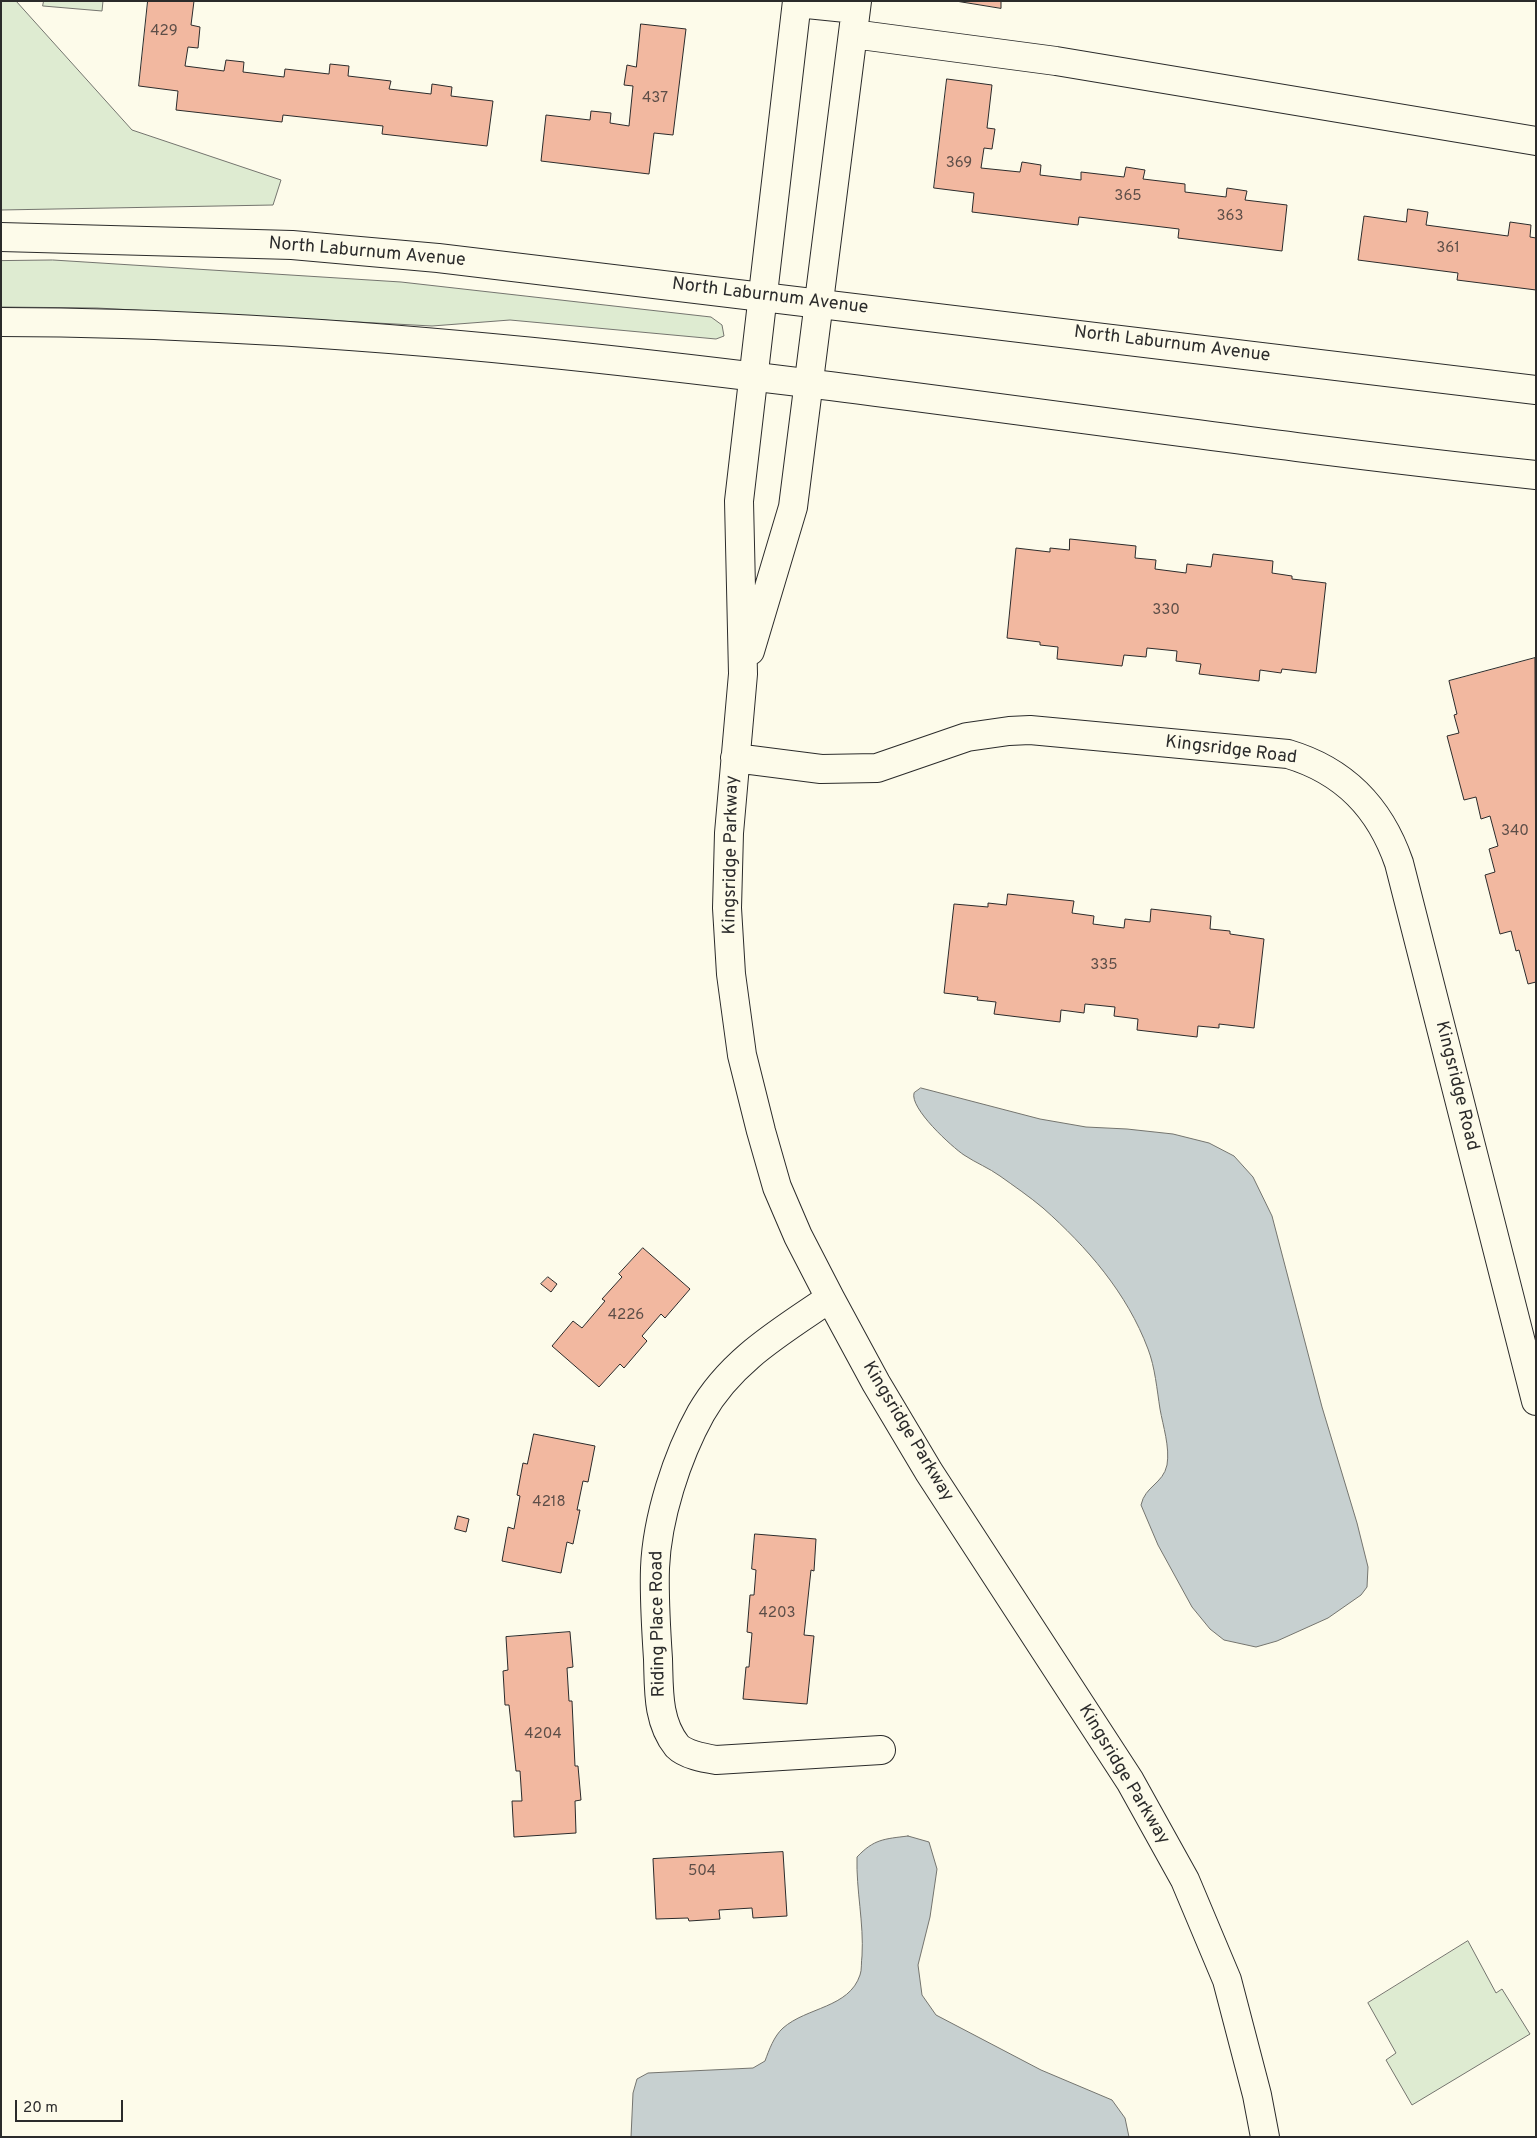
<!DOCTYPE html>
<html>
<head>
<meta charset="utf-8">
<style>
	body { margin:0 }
	#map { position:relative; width:1537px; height:2138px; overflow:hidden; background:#fdfbea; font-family:Overpass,sans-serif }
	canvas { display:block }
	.frame { position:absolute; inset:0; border:2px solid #2b2b2b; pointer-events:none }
	.scale { position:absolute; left:15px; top:2100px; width:108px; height:22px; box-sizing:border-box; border:2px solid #2b2b2b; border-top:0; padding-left:6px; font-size:15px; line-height:18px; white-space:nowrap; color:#2b2b2b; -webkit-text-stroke:4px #fdfbea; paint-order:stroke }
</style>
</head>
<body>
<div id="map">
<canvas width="1537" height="2138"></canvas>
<div class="frame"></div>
<div class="scale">20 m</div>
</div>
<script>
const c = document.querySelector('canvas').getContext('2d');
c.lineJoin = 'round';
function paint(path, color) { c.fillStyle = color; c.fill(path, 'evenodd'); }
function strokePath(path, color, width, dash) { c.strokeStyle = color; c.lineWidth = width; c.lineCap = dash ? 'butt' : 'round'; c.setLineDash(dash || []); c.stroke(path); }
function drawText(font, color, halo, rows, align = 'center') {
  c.font = font + ' Overpass,sans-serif'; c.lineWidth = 4; c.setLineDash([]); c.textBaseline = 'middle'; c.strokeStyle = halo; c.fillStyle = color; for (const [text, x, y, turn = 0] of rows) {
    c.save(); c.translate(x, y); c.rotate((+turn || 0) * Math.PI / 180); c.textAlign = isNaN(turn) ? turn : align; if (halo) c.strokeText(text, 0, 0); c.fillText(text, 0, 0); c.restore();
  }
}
const green = new Path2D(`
	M1,1H16L132,130L281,180L273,205L1,210Z
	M44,1H103L102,11L43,6Z
	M53,260L401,282L711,317L722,325L724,336L716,339L510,320L432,326L97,308L1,307V261Z
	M1468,1941L1496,1993L1502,1989L1530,2034L1412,2105L1386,2060L1396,2053L1368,2003Z`);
paint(green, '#deebd1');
strokePath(green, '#74746e', 1);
const water = new Path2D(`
	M921,1088L1040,1119L1086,1127L1127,1129L1173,1134L1209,1143L1234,1156L1253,1177L1272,1216L1322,1407L1357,1523L1368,1567L1367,1587L1361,1595L1328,1618L1277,1641L1256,1647L1224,1640L1210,1629L1192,1607L1158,1545L1141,1505C1145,1486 1163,1484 1167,1465C1170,1447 1163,1426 1160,1409C1157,1390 1155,1367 1148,1349C1127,1293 1087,1247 1043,1208C1030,1197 1014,1186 1000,1176C989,1168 976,1163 964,1155C952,1147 909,1108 914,1093Z
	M908,1836L929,1842L937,1869L930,1917L918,1965L922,1995L936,2015L1041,2070L1112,2100L1125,2118L1129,2137H631L633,2093L637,2079L648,2073L753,2068L765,2061C769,2050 774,2036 783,2028C807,2007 849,2008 860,1975C862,1970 861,1962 862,1956C864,1923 856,1890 857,1857C874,1839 884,1839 908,1836Z`);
paint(water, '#c7d0d0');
strokePath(water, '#74746e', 1);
const building = new Path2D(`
	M148,1H194L191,25L200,27L198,48L188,47L185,66L224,71L226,60L244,62L243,72L284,77L285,69L329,74L330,64L349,66L348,76L391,81L389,89L431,94L432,84L452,87L451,96L493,101L487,146L382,134L383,126L283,115L282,122L176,110L178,91L139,86Z
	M956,1H1001V8Z
	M641,24L686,29L673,135L654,133L649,174L541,161L546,115L590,120L591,111L611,113L610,123L629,126L633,86L624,85L627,65L636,67Z
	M947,79L992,85L987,128L995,129L992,149L984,148L981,168L1020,172L1022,162L1041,165L1040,175L1081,180V172L1124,177L1126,167L1145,170L1143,179L1185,184V192L1226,197L1227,188L1247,191L1245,200L1287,205L1282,251L1178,238L1179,229L1079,217L1078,225L972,212L974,193L934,188Z
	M1408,209L1428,212L1426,225L1508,236L1510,222L1531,225L1530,237L1536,238V290L1457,280L1458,273L1358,260L1364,216L1406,222Z
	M1070,539L1136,546L1135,558L1156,560L1155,569L1186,573L1187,564L1211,567L1213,554L1273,561L1272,573L1292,576V579L1326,583L1316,673L1282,669L1281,673L1260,670L1259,681L1199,674L1201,664L1176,661L1177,651L1147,648L1146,657L1124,655L1122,666L1057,659L1058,647L1040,645V642L1007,638L1016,548L1050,552V548L1069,550Z
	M1535,658L1536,982L1528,984L1519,950L1516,951L1511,931L1500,934L1485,875L1495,872L1489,849L1498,846L1490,816L1481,819L1476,797L1464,800L1447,736L1459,733L1454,715L1457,714L1449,681Z
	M1008,894L1074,901L1072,913L1094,916L1093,924L1124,928L1125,919L1150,922L1151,909L1211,916L1210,929L1230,931V934L1264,939L1254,1028L1219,1024V1028L1198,1026L1197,1037L1137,1030L1138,1019L1114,1016L1115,1007L1085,1004L1084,1013L1061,1010L1060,1022L994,1014L996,1002L977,1000L978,997L944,993L954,904L988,907V903L1006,905Z
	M643,1248L690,1289L665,1318L661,1314L642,1336L647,1341L624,1368L620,1364L599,1387L552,1346L573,1321L582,1328L605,1301L602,1299L622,1277L619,1274Z
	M548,1277L557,1284L551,1292L541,1284Z
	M534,1434L595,1446L588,1482L583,1481L577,1510H580L573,1544L567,1542L561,1573L502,1561L508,1527L514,1529L520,1496L517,1495L523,1463L527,1464Z
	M458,1516L469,1519L466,1532L455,1529Z
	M755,1534L816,1539L814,1571L811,1570L804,1635L814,1636L807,1704L743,1699L746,1667H749L752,1633L747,1632L750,1595H754L756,1570L752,1569Z
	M570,1632L573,1667L567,1668L569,1701H572L575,1766H578L581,1800L575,1801L576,1833L514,1837L512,1801H522L520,1771H516L509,1705H505L503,1671L508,1670L506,1637Z
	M783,1852L787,1916L753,1918L752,1908L719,1910L720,1919L689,1921L688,1918L656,1919L653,1859Z`);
paint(building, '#f2b8a0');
strokePath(building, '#2b2b2b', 1);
const minor = new Path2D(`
	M797,1L739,501L743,674L729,833L727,908L731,974L742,1055L761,1131L777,1187L798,1236L830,1298L876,1383L929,1472L1130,1781L1185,1880L1227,1980L1257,2095L1265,2137
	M797,3L856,9
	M853,34L1056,61L1536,141
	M750,651L793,507L857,1
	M735,758L821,769L877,768L967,737L1009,731L1030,730L1288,754C1345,771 1380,808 1399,863L1536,1401
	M830,1298C782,1331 731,1360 701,1413C677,1456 657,1518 655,1568C654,1598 656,1629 658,1659C659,1689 657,1721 677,1746C686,1755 704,1758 716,1760L881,1750`);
const major = new Path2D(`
	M1,237L292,245L438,258L1536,390
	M1,322C516,323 1025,421 1536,475`);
strokePath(minor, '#2b2b2b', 30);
strokePath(major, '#2b2b2b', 30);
strokePath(minor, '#fdfbea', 28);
strokePath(major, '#fdfbea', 28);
drawText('15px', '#5d4e48', null, [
	["429",164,32],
	["437",655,99],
	["369",959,164],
	["365",1128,197],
	["363",1230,217],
	["361",1448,249],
	["330",1166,611],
	["340",1515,832],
	["335",1104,966],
	["4226",626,1316],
	["4218",549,1503],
	["4203",777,1614],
	["4204",543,1735],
	["504",702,1872]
]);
drawText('18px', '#2b2b2b', '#fdfbea', [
	["North Laburnum Avenue",367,253,5],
	["North Laburnum Avenue",770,297,7],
	["North Laburnum Avenue",1172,345,7],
	["Kingsridge Road",1231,751,7],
	["Kingsridge Parkway",732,855,-89],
	["Kingsridge Road",1456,1086,76],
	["Kingsridge Parkway",907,1432,59],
	["Riding Place Road",659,1624,-91],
	["Kingsridge Parkway",1123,1775,59]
]);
</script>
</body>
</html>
